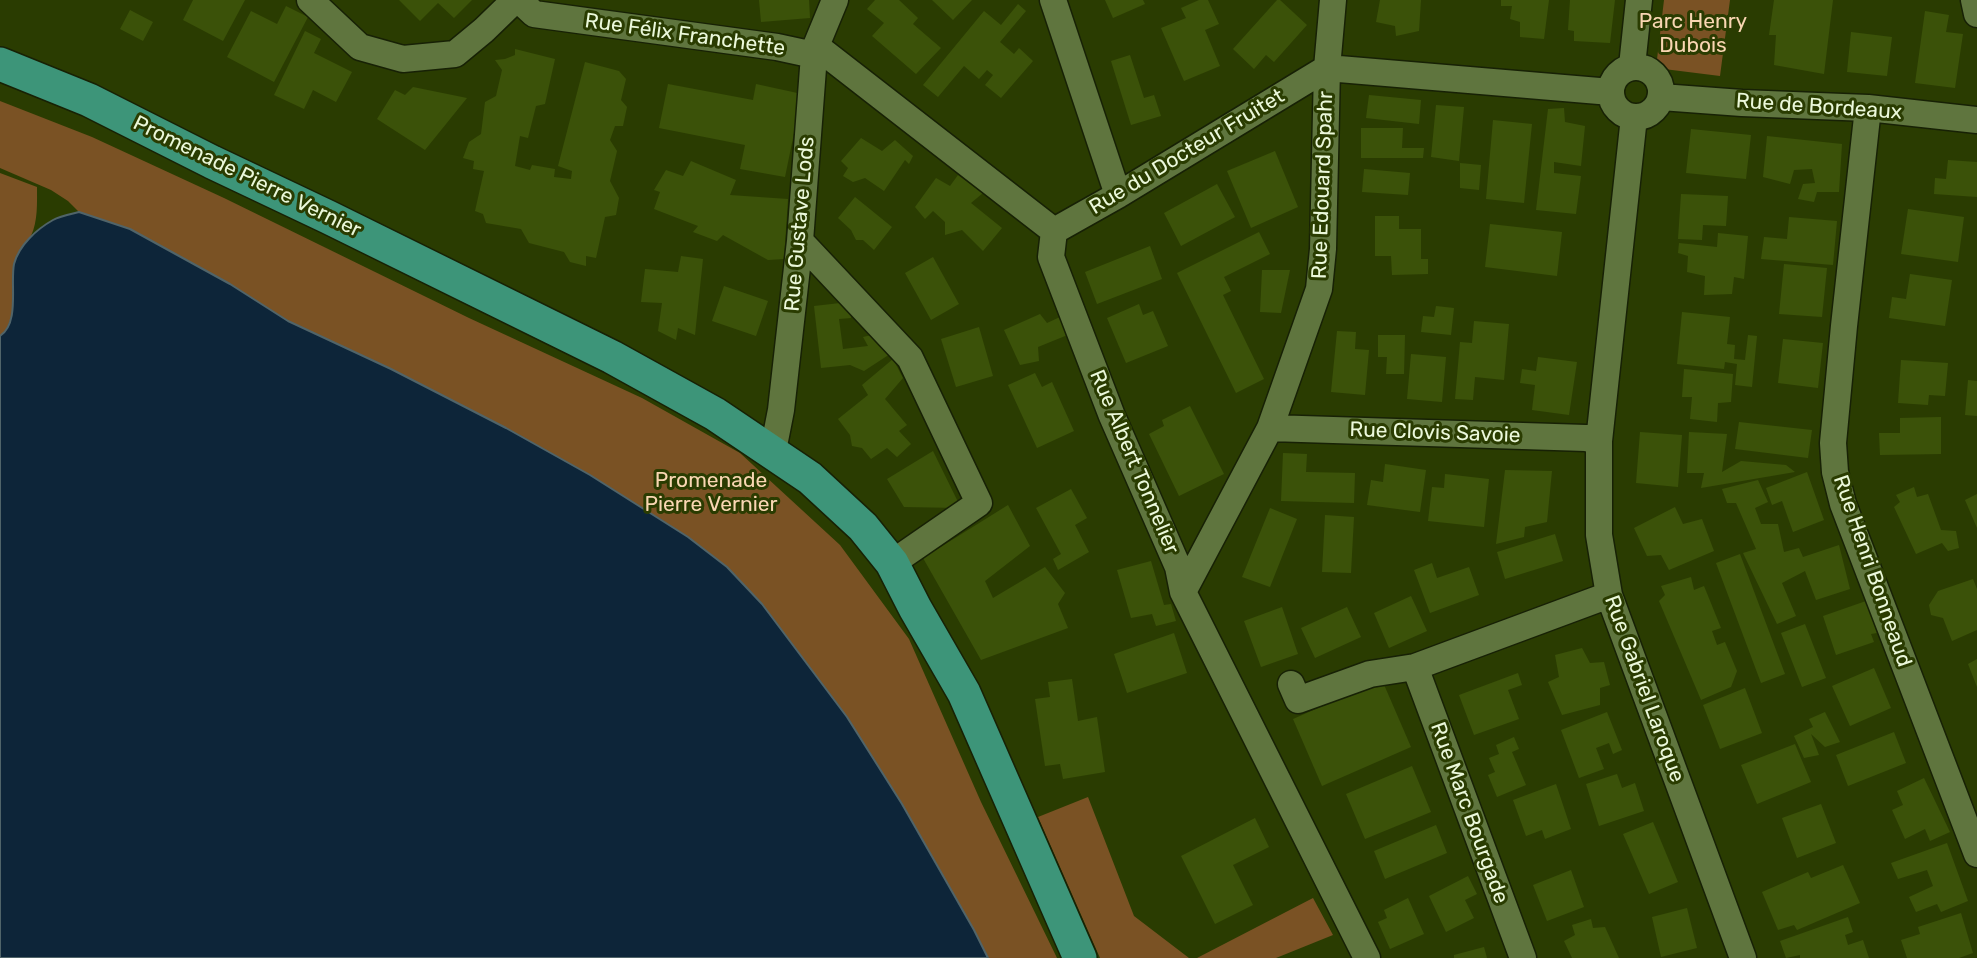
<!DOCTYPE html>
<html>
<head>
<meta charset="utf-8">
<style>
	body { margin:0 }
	canvas { display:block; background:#2a3c01 }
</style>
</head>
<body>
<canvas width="1977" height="958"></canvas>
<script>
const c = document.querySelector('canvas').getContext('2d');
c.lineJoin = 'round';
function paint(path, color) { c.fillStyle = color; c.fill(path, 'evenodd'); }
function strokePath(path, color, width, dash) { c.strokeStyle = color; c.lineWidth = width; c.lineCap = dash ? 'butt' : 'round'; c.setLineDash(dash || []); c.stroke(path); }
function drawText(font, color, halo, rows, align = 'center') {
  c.font = font + ' Rubik,sans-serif'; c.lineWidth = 6; c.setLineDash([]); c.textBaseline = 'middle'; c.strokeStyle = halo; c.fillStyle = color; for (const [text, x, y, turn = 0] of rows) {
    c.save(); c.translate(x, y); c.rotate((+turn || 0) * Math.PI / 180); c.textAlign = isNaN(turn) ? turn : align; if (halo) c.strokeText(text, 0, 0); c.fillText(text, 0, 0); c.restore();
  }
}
paint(new Path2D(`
	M1664,0H1730L1720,76L1656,68Z
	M0,101L92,137L224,198L469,318L642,398L740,453L840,545L909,639L981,802L1057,958H988L974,930L902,804L590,475L506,428L391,369L288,321L230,284L130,229L79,212L68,201L51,190L0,168Z
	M0,173L37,187C37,203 38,221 31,236C28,242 21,246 19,253C14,274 18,325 0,336Z
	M1088,797L1134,916L1189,958H1100L1038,817Z
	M1313,898L1333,935L1276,958H1197Z`), '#7a5224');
const water = new Path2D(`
	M79,212L130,229L230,284L288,321L391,369L506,428L590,475L688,537L727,567L762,604L847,717L902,804L974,930L988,958H0V336C20,323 10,284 14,264C19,245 37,229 53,220C60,216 71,214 79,212Z`);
paint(water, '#0d2539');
strokePath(water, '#506469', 2);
paint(new Path2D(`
	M193,0H245L223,41L183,20Z
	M399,0H472L454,18L438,3L420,21Z
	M759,0H809L810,18L761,22Z
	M875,0H899L918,18L913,24L941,48L916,74L872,36L884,23L867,9Z
	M932,0H972L953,20Z
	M1105,0H1143L1145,4L1113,18Z
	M1199,0H1208L1219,24L1205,30L1220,66L1184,81L1161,28L1186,18L1181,8Z
	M1277,0H1280L1307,25L1274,62L1266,55L1254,69L1233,49Z
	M1380,0H1421L1419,31L1396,36L1395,26L1376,22Z
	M1501,0H1549L1544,39L1520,37V22L1510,19L1512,6H1501Z
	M1570,0H1615L1610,43L1574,41V31L1568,30Z
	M1774,0H1833L1824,74L1774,65L1776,35H1769Z
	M1018,4L1026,11L1000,42L1014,54L1019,48L1033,61L1001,98L985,85L993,75L987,70L979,79L964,66L938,97L923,85L984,11L1001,25Z
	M286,6L308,17L274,82L227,57L251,11L277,24Z
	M130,10L153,22L143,41L120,29Z
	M1925,11L1949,15L1946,32L1963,34L1955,88L1915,83Z
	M305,31L321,39L314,53L352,72L336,102L313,90L304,109L274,95Z
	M1851,32L1892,37L1887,76L1847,72Z
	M515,49L555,59L545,104L536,106L528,138L520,136L515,166L530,170L532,165L555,169L554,177L571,179L572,171L558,166L585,62L619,71L626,79L621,100L627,107L623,126H615L610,140L617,151L610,181L619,198L616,215L605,217L596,258L586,256V266L570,262L564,252L529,243L521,229L486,223L483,214L475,211L484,171L473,169L474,161L463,158L469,142L481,134L485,102L496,96L502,70L495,60L505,59L515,55Z
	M1130,55L1144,98L1154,95L1161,116L1131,125L1111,61Z
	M668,84L753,100L756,84L802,94L785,177L740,169L745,145L659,128Z
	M413,87L467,98L425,150L377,119L395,90L405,95Z
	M1369,95L1421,100L1419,124L1366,118Z
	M1436,105L1464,107L1459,161L1431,157Z
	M1564,108L1565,122L1585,126L1581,166L1554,162V173L1581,176L1576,214L1536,210L1548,109Z
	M1493,120L1532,124L1524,203L1486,199Z
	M1361,128H1403L1402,148H1424L1423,158H1361Z
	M1691,129L1751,135L1746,179L1686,173Z
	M1767,136L1842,144L1839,192H1817L1814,202L1798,199L1803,184L1815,183L1812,169L1794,170L1790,184L1763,177Z
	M861,138L882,151L895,140L913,156L909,164L905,160L884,191L865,178L853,182L843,176L848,168L841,161Z
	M1275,151L1298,207L1251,228L1227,171Z
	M1948,160L1977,162V197L1934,194L1935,178L1946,179Z
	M691,161L736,180L730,195L788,199L784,259L768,260L723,235L717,241L693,232L698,226L654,209L660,192L654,190L666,170L683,176Z
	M1460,163L1481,165L1479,190L1460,188Z
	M1364,169L1410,173L1408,195L1362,192Z
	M958,175L983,193L971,203L1002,228L983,251L962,230L945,235V222L933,211L925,219L915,207L936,178L950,186Z
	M1217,184L1235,217L1181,246L1164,213Z
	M1681,194L1728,196L1726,226L1703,225L1702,240L1678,239Z
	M855,197L892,227L874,250L863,240H856L851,230L838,218Z
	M1908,209L1964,217L1958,262L1901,254Z
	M1375,216H1399V229H1421V259H1428V274L1392,275L1391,256H1375Z
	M1789,217L1837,221L1833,265L1761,259L1764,237L1787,239Z
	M1490,224L1562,232L1557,276L1485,267Z
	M1259,232L1270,254L1224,277L1231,291L1223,295L1264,379L1236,393L1177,273Z
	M1718,233L1748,236L1744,279L1734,277L1732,294L1704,295L1705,276L1687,272L1688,256L1678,253L1679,243L1717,247Z
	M1150,246L1162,279L1097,304L1085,272Z
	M681,256L703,259L695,335L678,328L676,340L658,331L662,303L641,302L645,269L678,272Z
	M933,257L959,304L931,320L905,273Z
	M1784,264L1827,268L1822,317L1779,314Z
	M1262,270H1290L1281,313L1260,312Z
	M1910,274L1952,280L1945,326L1889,318L1892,297L1906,299Z
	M724,286L768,301L756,336L712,321Z
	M849,302L851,318L839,319L843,349L868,346L863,337L876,334L890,354L864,371L850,365L821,368L814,306Z
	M1139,304L1143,315L1153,311L1168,346L1126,363L1107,318Z
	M1436,306L1454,308L1451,335L1421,332L1423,316L1434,317Z
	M1682,312L1730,317L1727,344L1735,345L1734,359L1745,360L1748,335L1757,336L1752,387L1735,385L1737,364L1725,362L1724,369L1677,364Z
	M1040,314L1047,323L1060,317L1070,334L1038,347L1039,361L1020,365L1004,330Z
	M1474,321L1509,324L1504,380L1475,377L1473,400L1455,399L1460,342L1472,343Z
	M979,327L993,376L956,387L941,339Z
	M1337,331L1356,332L1355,349L1369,350L1365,395L1331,392Z
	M1378,335H1405L1404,374H1386L1387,357H1378Z
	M1783,339L1823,343L1818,388L1778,383Z
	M1411,354L1446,357L1442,402L1407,399Z
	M1538,357L1577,362L1569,415L1532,410L1535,385L1520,383L1522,369L1536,371Z
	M893,359L903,378L885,399L907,425L899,431L911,444L897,457L887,448L871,459L862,448L852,446L850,435L838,419L868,395L862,385Z
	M1901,360L1948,363L1945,396L1929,395L1928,405L1898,403Z
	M1684,369L1733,374L1731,402L1718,403L1717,422L1690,419L1692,397H1682Z
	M1035,373L1042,387L1052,382L1074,431L1037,448L1008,385Z
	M1968,380L1977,381V416L1965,415Z
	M1190,406L1224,474L1179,496L1149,434L1164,426L1162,420Z
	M1941,417V454L1880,455L1879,433H1900V418Z
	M1739,422L1812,430L1808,458L1735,449Z
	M1640,432L1682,435L1678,487L1636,483Z
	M1689,432L1727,434L1722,472L1741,461L1786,465L1795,472L1701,488L1704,473H1687Z
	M933,451L961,508L904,507L887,479Z
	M1283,453L1307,454L1306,472L1355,473L1354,503L1281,501Z
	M1385,464L1426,470L1420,512L1367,505L1371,480L1383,482Z
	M1505,470L1552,471L1547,522L1525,527L1524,537L1496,544Z
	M1807,472L1824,520L1793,532L1782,501L1772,505L1766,488Z
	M1445,474L1489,479L1484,527L1428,521L1432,487L1444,488Z
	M1758,480L1768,502L1755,508L1761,524H1778L1784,552L1799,548L1803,557L1839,545L1850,589L1816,600L1805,571L1782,583L1796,616L1777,624L1743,553L1756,549L1736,503H1727L1722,489Z
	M1914,487L1917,497L1928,494L1941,530L1956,531L1959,548L1948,551L1942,543L1916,554L1894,507L1900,502L1896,495Z
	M1071,489L1087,518L1075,525L1089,552L1058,570L1053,559L1061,554L1036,508Z
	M1977,494V528L1965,500Z
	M1008,505L1030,546L985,581L993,598L1045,567L1065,593L1058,604L1068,628L981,660L923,558Z
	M1675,507L1683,524L1702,519L1714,551L1669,570L1661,555L1647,556L1634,528Z
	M1270,508L1297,519L1270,587L1242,577Z
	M1325,515L1354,517L1351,573L1322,572Z
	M1555,534L1563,561L1505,579L1497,552Z
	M1740,554L1785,674L1761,683L1716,563Z
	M1151,561L1164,605L1171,604L1176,621L1156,626L1152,614L1131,618L1117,570Z
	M1432,563L1437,578L1469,567L1479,595L1430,613L1414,570Z
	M1691,577L1694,590L1704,586L1721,628L1712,631L1717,645L1725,642L1737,671L1731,687L1701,700L1659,601L1665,595L1661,586Z
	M1973,579L1977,589V630L1952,641L1943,618L1931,615L1929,605L1938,591Z
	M1411,596L1427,631L1389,648L1374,613Z
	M1866,601L1877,633L1871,634L1874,642L1836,655L1823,616Z
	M1282,607L1298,654L1261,667L1244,621Z
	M1347,607L1361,637L1315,658L1301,628Z
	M1805,624L1826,678L1802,687L1781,633Z
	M1174,633L1187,673L1127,693L1114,654Z
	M1582,648L1590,663L1604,662L1610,685L1600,688V705L1562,715L1548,682L1559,677L1555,655Z
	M1977,659V687L1968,664Z
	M1874,668L1891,708L1850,726L1832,686Z
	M1518,673L1522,685L1508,690L1519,719L1474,735L1459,695Z
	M1072,679L1078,721L1097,717L1105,772L1063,779L1060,764L1045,766L1035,699L1050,697L1048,682Z
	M1382,680L1411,747L1322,786L1293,719Z
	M1745,688L1762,733L1720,749L1703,705Z
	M1607,712L1622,750L1613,754L1609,743L1596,748L1604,769L1579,778L1561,730Z
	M1825,712L1840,742L1825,747L1811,734L1819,755L1804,758L1794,736L1813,727L1809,719Z
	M1894,732L1906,763L1848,786L1836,755Z
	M1514,737L1519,749L1512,752L1526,785L1497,797L1488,775L1495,772L1489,758L1499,754L1496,745Z
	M1795,744L1811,782L1757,804L1741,765Z
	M1412,766L1431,812L1365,839L1346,794Z
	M1617,774L1622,788L1635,783L1644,811L1599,826L1586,784Z
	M1924,778L1950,832L1930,841L1925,829L1905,839L1892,810L1903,805L1897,791Z
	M1556,784L1571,829L1545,839L1542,830L1526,836L1513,800Z
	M1821,804L1836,843L1797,858L1782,818Z
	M1255,818L1269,847L1233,865L1253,905L1215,924L1181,856Z
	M1653,822L1678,882L1649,894L1623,834Z
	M1436,825L1447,853L1385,879L1374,851Z
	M1947,843L1968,901L1941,912L1937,904L1916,912L1909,897L1933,886L1927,870L1898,879L1891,863Z
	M1843,865L1860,903L1797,930L1794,925L1778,930L1762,892L1808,872L1811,878Z
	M1571,870L1584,907L1547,921L1533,885Z
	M1468,876L1477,894L1465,900L1474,918L1446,932L1429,896Z
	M1408,898L1424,934L1390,949L1378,922L1387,918L1384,910Z
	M1687,908L1697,948L1661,957L1652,917Z
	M1961,913L1973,953L1959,958H1907L1901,940L1920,934L1918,927Z
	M1848,917L1853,932L1845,935L1848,945L1863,940L1869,958H1800V955L1786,958L1780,941Z
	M1591,919L1593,928L1605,927L1619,958H1572L1564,941L1575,935L1572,925Z
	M1484,947L1487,958H1454V955Z`), '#3b5209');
const minor = new Path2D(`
	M310,0L360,47L403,59L455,54L484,30L515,0
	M519,0L534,14L777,47L814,55
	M1053,0L1118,195
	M1974,0L1977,14
	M816,46L1054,231
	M1632,66L1639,0
	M1611 92a25 25 0 1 1 50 0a25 25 0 1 1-50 0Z
	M1661,97L1742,103L1868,108L1977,120
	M1868,108L1844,326L1833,443L1835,472L1843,504L1977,854
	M1634,117L1599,441V535L1609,595L1743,958
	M1054,231L1051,257L1112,416L1178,567L1183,592L1367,958
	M1054,231L1118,195L1327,68L1611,92
	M800,241L910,358L979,503L892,563
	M1270,428L1586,438L1599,441
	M773,451L781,410L800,241L814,55L816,46L835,0
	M1183,592L1270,428L1319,289L1323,249L1327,68L1333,0
	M1415,667L1523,958
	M1291,684L1298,700L1370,674L1415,667L1609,595`);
const major = new Path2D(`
	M0,64L89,100L212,162L328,217L612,357L715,414L810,478L863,527L892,563L915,608L964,693L1080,958`);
strokePath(minor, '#172105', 29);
strokePath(major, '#172105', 36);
strokePath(minor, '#5f753e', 26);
strokePath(major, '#3d9579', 33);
drawText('21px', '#f9d6b2', '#2a3c01', [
	["Parc Henry",1693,22],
	["Dubois",1693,46],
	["Promenade",711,481],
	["Pierre Vernier",711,505]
]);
drawText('21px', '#ebf8da', '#2a3c01', [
	["Rue Félix Franchette",685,35,8],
	["Rue de Bordeaux",1819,107,4],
	["Rue du Docteur Fruitet",1187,152,-31],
	["Promenade Pierre Vernier",247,177,26],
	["Rue Edouard Spahr",1323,185,-88],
	["Rue Gustave Lods",800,224,-85],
	["Rue Clovis Savoie",1435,433,2],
	["Rue Albert Tonnelier",1134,462,67],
	["Rue Henri Bonneaud",1872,571,71],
	["Rue Gabriel Laroque",1644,689,70],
	["Rue Marc Bourgade",1469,813,70]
]);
</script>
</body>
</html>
